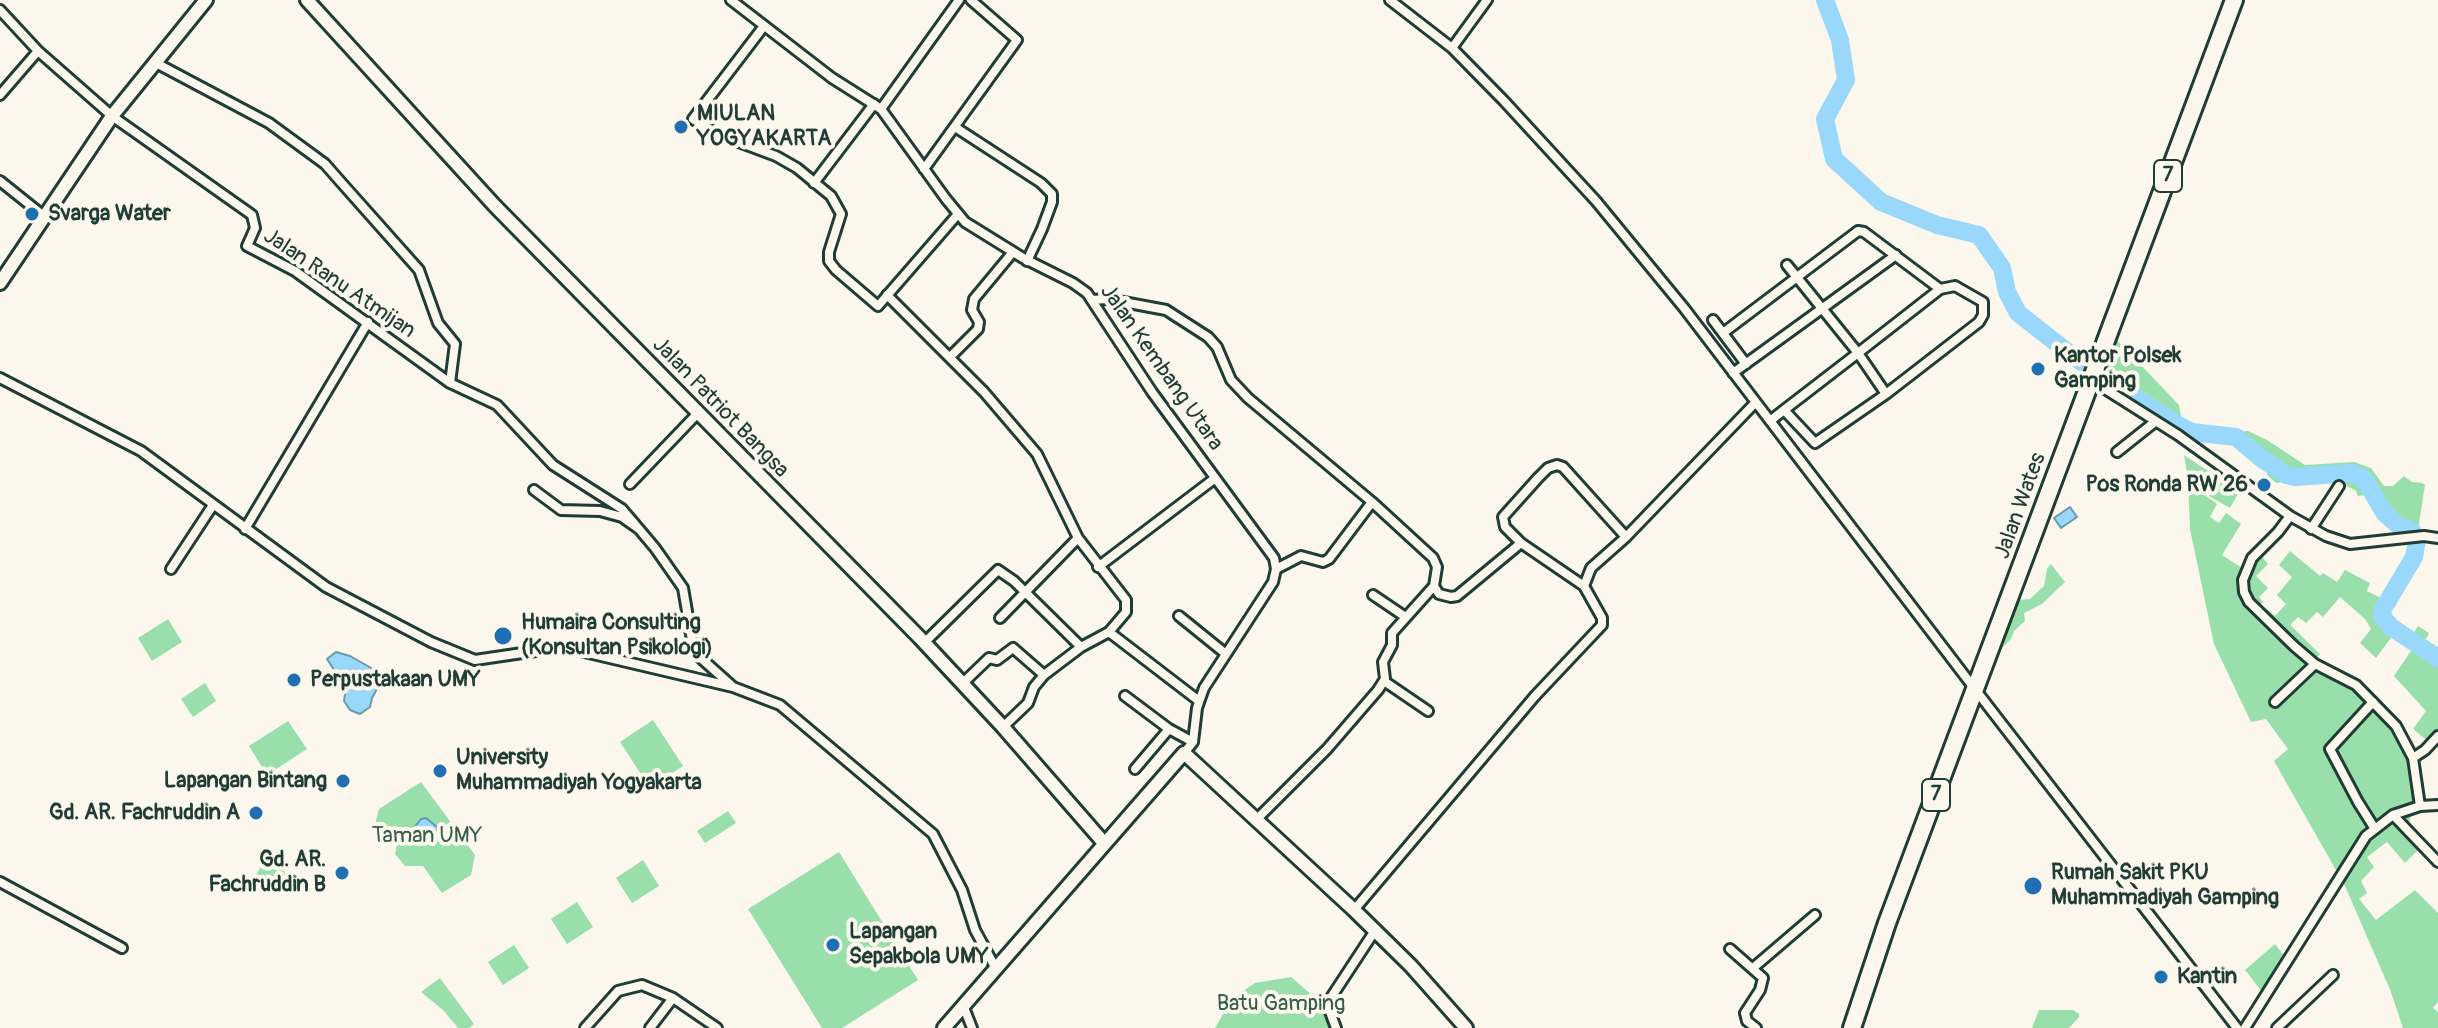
<!DOCTYPE html>
<style>
body{margin:0}
canvas{display:block;background:#fbf7ec}
</style>
<canvas width="2438" height="1028"></canvas>
<script>
const g = document.querySelector('canvas').getContext('2d');
g.lineJoin = 'round';
function fillPath(path, color) { g.fillStyle = color; g.fill(path, 'evenodd'); }
const poly = rows => new Path2D(rows.map(r => 'M' + r).join(''));
function trace(path, color, width, dash) { g.strokeStyle = color; g.lineWidth = width; g.lineCap = dash ? 'butt' : 'round'; g.setLineDash(dash || []); g.stroke(path); }
function label(font, color, halo, rows, align = 'center') {
  g.font = font + ' Pangolin,sans-serif'; g.lineWidth = 8; g.setLineDash([]); g.textBaseline = 'middle'; g.strokeStyle = halo; g.fillStyle = color; for (const [text, x, y, turn = 0] of rows) {
    g.save(); g.translate(x, y); g.rotate((+turn || 0) * Math.PI / 180); g.textAlign = isNaN(turn) ? turn : align; if (halo) g.strokeText(text, 0, 0); g.fillText(text, 0, 0); g.restore();
  }
}
fillPath(poly([
 [2117,340,2179,405,2182,423,2106,373],
 [2248,431,2267,440,2305,465,2354,462,2371,468,2384,486,2393,486,2404,476,2412,482,2422,483,2425,485,2418,530,2398,523,2383,504,2366,495,2358,496,2356,491,2342,483,2347,474,2307,477,2276,483,2267,475,2270,468,2246,452,2239,442,2236,432],
 [2184,455,2217,477,2206,496,2217,504,2210,517,2219,523,2226,513,2241,524,2222,555,2242,568,2264,539,2271,544,2260,554,2268,564,2256,576,2268,588,2259,597,2263,602,2259,606,2264,612,2267,609,2275,616,2286,604,2277,595,2292,577,2279,565,2290,551,2320,576,2323,573,2337,582,2345,570,2370,583,2367,591,2385,600,2378,613,2379,619,2393,635,2376,658,2360,643,2371,629,2365,619,2340,597,2323,617,2317,612,2306,623,2298,617,2290,625,2320,654,2308,668,2349,689,2371,706,2393,727,2409,756,2414,802,2409,824,2424,844,2405,863,2387,842,2367,857,2374,867,2361,881,2367,893,2359,899,2376,920,2415,890,2438,913,2438,1002,2433,1008,2438,1012,2438,1028,2403,1028,2391,992,2345,886,2274,761,2288,749,2266,719,2251,722,2214,644,2190,529,2188,479],
 [2218,480,2239,492,2230,508,2209,496],
 [2051,564,2065,582,2042,604,2024,613,2025,621,2014,631,2011,639,2002,648,2019,600,2030,599,2044,586,2047,569],
 [168,619,182,642,152,661,138,638],
 [2418,626,2429,633,2424,643,2438,651,2438,732,2429,742,2413,729,2426,711,2394,676,2413,648,2408,643],
 [205,683,216,701,193,717,181,699],
 [653,720,683,766,650,788,620,742],
 [288,721,307,749,267,775,249,746],
 [421,782,475,855,471,875,442,893,423,866,405,866,395,854,399,834,374,828,379,809],
 [728,811,736,823,705,843,697,831],
 [839,852,918,980,842,1028,822,1028,748,909],
 [643,860,659,886,632,903,616,878],
 [268,864,276,865,284,870,287,884,282,893,255,877,260,868],
 [577,902,593,927,567,944,551,919],
 [2275,944,2285,957,2263,993,2245,970],
 [514,945,529,968,503,985,488,962],
 [1291,977,1319,1001,1331,1028,1215,1028,1233,998,1255,983],
 [440,978,474,1024,469,1028,458,1028,443,1010,421,992],
 [2039,1010,2073,1010,2079,1014,2079,1017,2069,1028,2032,1028]
]), '#99dfab');
const water = poly([
 [2070,507,2077,517,2061,528,2054,518,2070,507],
 [336,652,350,656,373,669,383,678,372,698,370,707,360,714,350,710,344,701,346,688,327,659,336,652],
 [426,818,437,827,438,837,431,843,425,834,413,829,421,819,426,818]
]);
fillPath(water, '#9ad8fb');
trace(water, '#699aab', 2);
trace(poly([
 [1825,0,1840,40,1846,80,1825,119,1834,159,1881,202,1937,225,1979,235,2002,268,2007,292,2018,313,2074,357,2178,425,2192,432,2236,437,2261,458,2286,475,2295,477,2353,473,2365,480,2385,514,2398,525,2412,531,2417,540,2414,557,2383,609,2382,616,2391,627,2438,658]
]), '#9ad8fb', 18);
const street = poly([
 [731,0,832,78,881,109,946,199,965,222,1023,258,1073,283,1087,293,1152,392,1274,558,1276,569,1273,582,1204,688,1197,708,1193,742,1184,753],
 [1390,0,1452,48,1504,101,1596,201,1684,308,1971,684,2237,1028],
 [0,10,38,51,112,116,252,215,255,228,247,246,295,271,450,383,497,405,553,465,622,509,639,529],
 [764,26,693,119,717,134,776,156,797,168,831,196,841,214,829,252,829,261,836,270,878,306,958,214],
 [1452,48,1487,0],
 [156,63,269,123,325,164,339,180,419,270,438,323,455,344,450,383],
 [0,95,38,51],
 [881,109,959,0],
 [955,127,1041,183,1052,194,1052,202,1042,229,1027,261],
 [924,169,1017,40,971,0],
 [0,181,45,217],
 [814,183,874,104],
 [1787,265,1858,353,1886,394],
 [887,295,984,392,1037,454,1078,538,1126,600,1126,612,1109,632,1199,701],
 [1092,300,1107,299,1166,310,1208,337,1217,347,1231,380,1248,398,1372,502,1433,558,1437,567,1434,586,1439,594,1451,597,1457,596,1521,543,1584,586],
 [1713,320,1746,364],
 [1723,333,1858,231,1864,232,1940,289],
 [950,357,978,329,979,322,972,310,974,299,1013,252],
 [1733,373,1896,255],
 [0,378,141,451,326,587,431,642,475,660,563,647,733,687,780,705,933,834,962,890,975,930,995,967],
 [2091,380,2178,435,2290,516,2326,536,2350,544,2424,536,2438,538],
 [1770,421,1784,410,1858,353,1940,289,1955,286,1983,302,1983,315,1979,322,1886,394,1815,443,1784,410],
 [2117,452,2156,421],
 [630,484,697,414],
 [534,490,561,510,600,511,622,517,639,529,655,548,683,588,694,652,732,686],
 [2290,516,2278,532,2252,558,2243,580,2244,592,2249,602,2294,646,2315,664,2356,685,2396,726,2413,758,2420,806],
 [245,529,368,322],
 [2311,529,2339,486],
 [1521,543,1505,527,1503,517,1538,478,1548,468,1557,465,1563,467,1626,537],
 [1098,567,1214,479],
 [171,569,213,505],
 [1276,569,1301,556,1323,562,1329,559,1372,502],
 [1373,595,1404,616],
 [1179,616,1226,654],
 [1000,618,1078,538],
 [924,643,998,570,1014,581,1081,647],
 [1384,681,1428,711],
 [962,684,989,658,997,660,1013,648,1044,675],
 [1125,696,1169,729,1193,742],
 [2275,702,2315,664],
 [2373,702,2330,749,2358,802,2375,829],
 [1003,727,1028,703,1034,687,1044,675,1081,647,1109,632],
 [2413,758,2425,750,2438,736],
 [1135,769,1169,729],
 [2393,815,2438,862],
 [1257,819,1327,749,1378,690,1385,679,1383,662,1392,645,1392,633,1434,586],
 [0,882,122,948],
 [1354,910,1535,696,1602,625,1602,618,1584,586,1591,568,1626,537,1755,403],
 [1730,949,1763,978,1760,990,1745,1013,1747,1021,1756,1028],
 [1753,968,1815,915],
 [963,1005,972,1028],
 [585,1028,618,991,642,985,673,998,717,1028],
 [650,1028,673,998],
 [1336,1028,1329,1009,1332,996,1374,932],
 [2245,1028,2366,836,2393,815,2420,806,2438,805],
 [2277,1028,2333,975]
]);
const secondary = poly([
 [307,0,495,206,920,638,1003,727,1104,843],
 [0,283,112,116,206,0],
 [944,1028,1184,753,1354,910,1411,966,1466,1028]
]);
const highway = poly([
 [1852,1028,1887,923,2234,0]
]);
trace(street, '#1f3d34', 14);
trace(secondary, '#1f3d34', 18);
trace(highway, '#1f3d34', 22);
trace(street, '#fbf7ec', 8);
trace(secondary, '#fbf7ec', 12);
trace(highway, '#fbf7ec', 16);
for (const [x, y, r, color] of [
 [681,127,8,"#1f6fb2"],
 [32,214,8,"#1f6fb2"],
 [2038,369,8,"#1f6fb2"],
 [2264,485,8,"#1f6fb2"],
 [503,636,10,"#1f6fb2"],
 [294,680,8,"#1f6fb2"],
 [440,771,8,"#1f6fb2"],
 [343,781,8,"#1f6fb2"],
 [256,813,8,"#1f6fb2"],
 [342,873,8,"#1f6fb2"],
 [2033,886,10,"#1f6fb2"],
 [833,945,8,"#1f6fb2"],
 [2161,977,8,"#1f6fb2"]
]) { const dot = new Path2D(); dot.arc(x, y, r, 0, 2 * Math.PI); g.fillStyle = color; g.fill(dot); trace(dot, '#fbf7ec', 3); }
for (const [x, y, w] of [
 [2168,176,28],
 [1936,795,28]
]) { const box = new Path2D(); box.roundRect(x - w / 2, y - 16, w, 32, 6); g.fillStyle = '#fbf7ec'; g.fill(box); trace(box, '#1f3d34', 2); }
label('bold 20px', '#1f3d34', null, [
 ["7",2168,176],
 ["7",1936,795]
]);
label('bold 22px', '#1f3d34', '#fbf7ec', [
 ["MIULAN",697,114],
 ["YOGYAKARTA",697,139],
 ["Svarga Water",48,214],
 ["Kantor Polsek",2054,356],
 ["Gamping",2054,381],
 ["Pos Ronda RW 26",2248,485,"right"],
 ["Humaira Consulting",521,623],
 ["(Konsultan Psikologi)",521,648],
 ["Perpustakaan UMY",310,680],
 ["University",456,758],
 ["Muhammadiyah Yogyakarta",456,783],
 ["Lapangan Bintang",327,781,"right"],
 ["Gd. AR. Fachruddin A",240,813,"right"],
 ["Gd. AR.",326,860,"right"],
 ["Fachruddin B",326,885,"right"],
 ["Rumah Sakit PKU",2051,873],
 ["Muhammadiyah Gamping",2051,898],
 ["Lapangan",849,932],
 ["Sepakbola UMY",849,957],
 ["Kantin",2177,977]
], 'left');
label('22px', '#1f3d34', '#fbf7ec', [
 ["Jalan Ranu Atmijan",339,284,34],
 ["Jalan Kembang Utara",1161,368,55],
 ["Jalan Patriot Bangsa",720,408,46],
 ["Jalan Wates",2021,506,-70]
]);
label('22px', '#375d4c', '#fbf7ec', [
 ["Taman UMY",427,836],
 ["Batu Gamping",1281,1004]
]);
</script>
